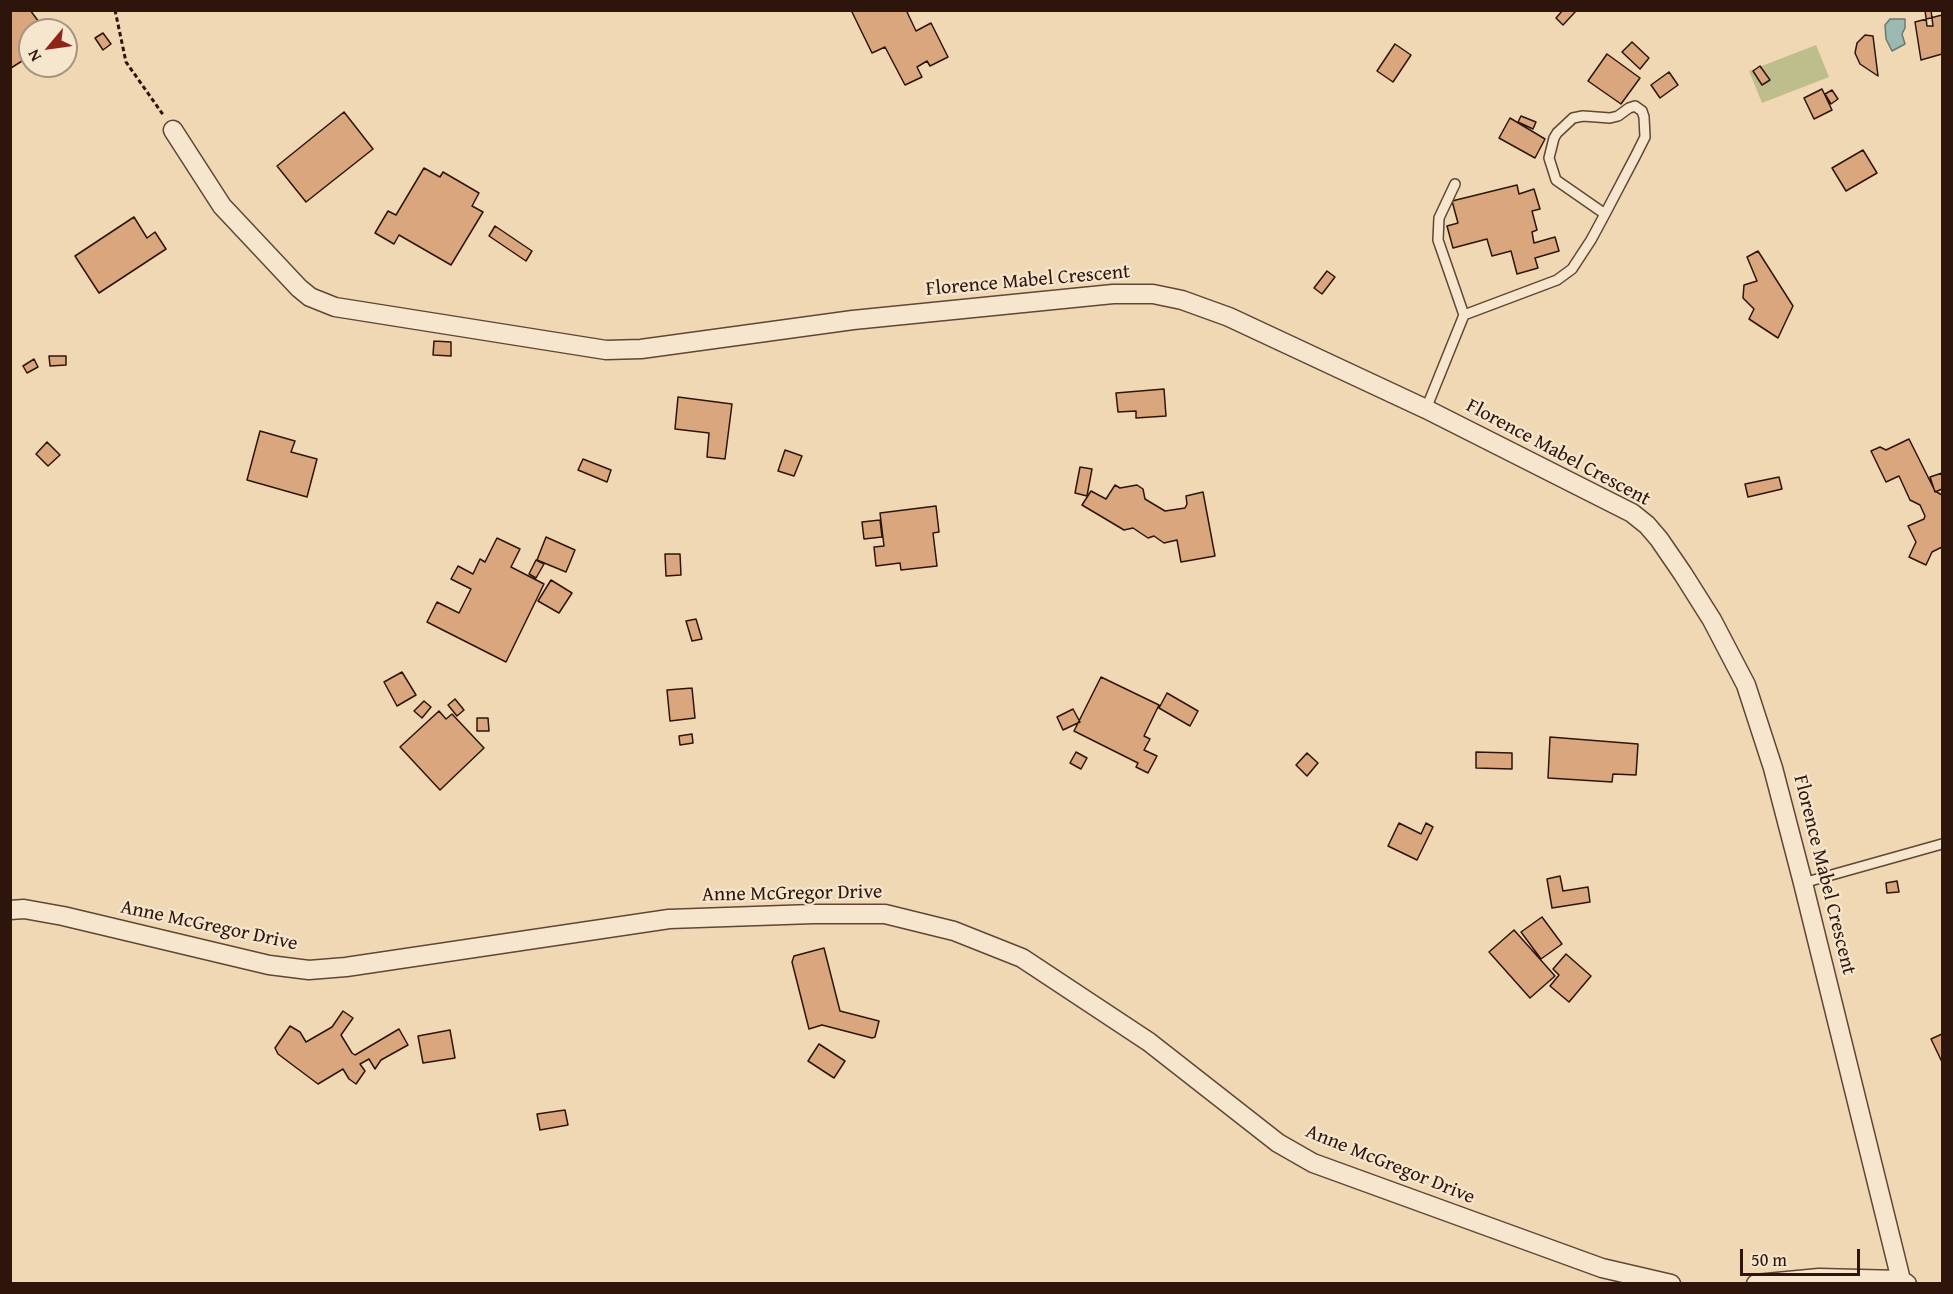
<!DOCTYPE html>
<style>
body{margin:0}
#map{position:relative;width:1953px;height:1294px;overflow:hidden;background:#f1d8b4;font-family:"Gentium Book Plus",serif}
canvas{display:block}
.frame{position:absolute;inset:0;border:12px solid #2e150b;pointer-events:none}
.north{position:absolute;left:18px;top:18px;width:60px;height:60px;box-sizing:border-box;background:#f6e6ce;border:2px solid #a69280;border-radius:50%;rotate:241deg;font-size:16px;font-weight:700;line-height:24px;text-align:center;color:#2e150b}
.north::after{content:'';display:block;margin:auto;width:21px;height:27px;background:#8f2418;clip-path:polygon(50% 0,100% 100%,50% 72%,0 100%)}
.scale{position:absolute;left:1740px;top:1249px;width:120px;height:27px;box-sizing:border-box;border:3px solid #2e150b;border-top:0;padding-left:8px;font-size:18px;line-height:21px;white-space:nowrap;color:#2e150b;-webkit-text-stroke:4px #f6e6ce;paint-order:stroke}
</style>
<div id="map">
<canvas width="1953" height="1294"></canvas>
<div class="frame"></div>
<div class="north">N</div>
<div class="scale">50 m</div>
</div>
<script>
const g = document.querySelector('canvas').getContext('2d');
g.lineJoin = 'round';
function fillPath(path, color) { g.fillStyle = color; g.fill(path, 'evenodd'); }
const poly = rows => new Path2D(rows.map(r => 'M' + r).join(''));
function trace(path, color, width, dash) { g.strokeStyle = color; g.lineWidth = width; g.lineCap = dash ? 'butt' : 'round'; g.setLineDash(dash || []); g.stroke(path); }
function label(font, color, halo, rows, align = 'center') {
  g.font = font + ' "Gentium Book Plus",serif'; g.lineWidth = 4.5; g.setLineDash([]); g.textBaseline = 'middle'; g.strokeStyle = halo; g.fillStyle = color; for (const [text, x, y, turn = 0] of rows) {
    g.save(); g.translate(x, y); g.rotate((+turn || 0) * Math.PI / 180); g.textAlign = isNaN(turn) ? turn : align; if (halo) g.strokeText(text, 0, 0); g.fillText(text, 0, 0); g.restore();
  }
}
fillPath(poly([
 [1816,45,1829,77,1762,103,1749,71]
]), '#bdbe8b');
const water = poly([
 [1890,19,1905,19,1905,28,1902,34,1905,44,1892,51,1886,39,1885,25,1890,19]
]);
fillPath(water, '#9bb9b0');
trace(water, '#6f776e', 1.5);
const building = poly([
 [10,10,30,10,45,30,30,30,30,56,11,68,10,10],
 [851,10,911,10,907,12,916,31,931,23,948,57,930,66,927,61,917,67,922,77,905,85,885,47,872,53,851,10],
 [1563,10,1576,11,1563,25,1556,18,1563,10],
 [1925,10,1931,10,1933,26,1927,26,1925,10],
 [1942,15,1942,54,1921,60,1915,22,1942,15],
 [103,33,111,44,103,50,95,38,103,33],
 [1865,35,1873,36,1878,76,1860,64,1855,53,1857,43,1865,35],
 [1632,42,1649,58,1640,69,1622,52,1632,42],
 [1395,44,1411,55,1393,82,1377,71,1395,44],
 [1607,54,1640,78,1621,104,1588,81,1607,54],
 [1760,66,1770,80,1762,85,1753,71,1760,66],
 [1669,72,1678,85,1660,98,1651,85,1669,72],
 [1822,89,1832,110,1814,119,1804,98,1822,89],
 [1832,90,1838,99,1831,104,1825,94,1832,90],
 [344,112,373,149,306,202,277,166,344,112],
 [1521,116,1536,122,1533,129,1518,122,1521,116],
 [1510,118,1545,139,1535,158,1499,138,1510,118],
 [1863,150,1877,173,1846,191,1832,168,1863,150],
 [424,168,440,177,443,172,479,193,472,206,483,212,451,265,399,235,394,244,375,233,388,211,396,215,424,168],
 [1517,185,1519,194,1534,189,1540,209,1532,211,1537,230,1532,232,1534,243,1555,237,1559,251,1535,258,1538,268,1517,274,1511,251,1492,256,1487,239,1453,248,1447,226,1458,223,1452,201,1517,185],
 [134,217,147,238,155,232,166,249,99,293,75,256,134,217],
 [495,226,532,251,526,261,489,236,495,226],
 [1758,251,1793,306,1778,338,1749,319,1754,309,1743,298,1744,285,1757,281,1747,257,1758,251],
 [1327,271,1335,277,1322,294,1314,288,1327,271],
 [434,341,451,342,451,356,433,355,434,341],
 [49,356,66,356,66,365,50,366,49,356],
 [34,359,38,367,27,373,23,366,34,359],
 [1164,389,1166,416,1136,418,1136,411,1118,412,1116,393,1164,389],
 [678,397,732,404,725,459,707,457,709,433,675,429,678,397],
 [260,431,295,441,291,452,317,459,307,497,247,480,260,431],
 [1909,439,1935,491,1942,495,1942,547,1932,552,1926,565,1909,557,1916,542,1908,526,1924,519,1925,516,1920,505,1910,500,1899,476,1886,482,1871,451,1880,447,1886,450,1909,439],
 [47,442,60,455,48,466,36,454,47,442],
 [785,450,802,456,794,476,778,471,785,450],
 [583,459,611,470,607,482,578,470,583,459],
 [1080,467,1092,469,1087,496,1075,493,1080,467],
 [1942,473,1942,489,1935,492,1930,477,1942,473],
 [1779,477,1782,489,1748,497,1745,484,1779,477],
 [1115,485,1120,488,1137,485,1143,489,1145,499,1165,511,1185,508,1187,504,1186,496,1203,492,1215,556,1181,562,1177,540,1164,543,1154,536,1148,538,1133,528,1124,530,1082,505,1091,491,1106,499,1115,485],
 [936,506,939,532,933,533,937,566,901,570,900,563,876,566,874,547,884,546,880,513,936,506],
 [880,520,882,537,864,539,862,522,880,520],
 [546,537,575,550,566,572,537,560,546,537],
 [497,538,520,549,511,567,544,584,506,662,427,622,437,602,459,613,471,589,451,579,458,566,473,574,480,559,485,562,497,538],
 [665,554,680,554,681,575,666,576,665,554],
 [536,560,544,564,536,578,529,574,536,560],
 [551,580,572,593,559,613,538,601,551,580],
 [696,619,702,639,692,641,686,621,696,619],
 [402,672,416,695,397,706,384,682,402,672],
 [1101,677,1159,705,1144,736,1150,739,1144,750,1157,756,1148,773,1136,767,1138,763,1074,731,1101,677],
 [692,688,695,718,670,721,667,690,692,688],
 [1167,693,1198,711,1190,726,1159,708,1167,693],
 [455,699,464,710,457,716,448,705,455,699],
 [424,701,431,707,422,718,414,711,424,701],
 [1073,709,1080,722,1063,730,1057,717,1073,709],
 [439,711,446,719,452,714,484,748,440,790,400,747,439,711],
 [477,718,488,718,489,731,477,731,477,718],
 [692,734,693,743,680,745,679,736,692,734],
 [1550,737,1638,744,1636,775,1613,774,1612,782,1548,778,1550,737],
 [1076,752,1087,758,1081,769,1070,763,1076,752],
 [1476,752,1512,753,1512,769,1476,768,1476,752],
 [1307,753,1318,763,1307,776,1296,765,1307,753],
 [1399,823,1421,834,1426,823,1433,827,1417,860,1388,846,1399,823],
 [1560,876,1563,891,1588,887,1590,902,1552,908,1547,879,1560,876],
 [1897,881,1899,892,1887,893,1886,883,1897,881],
 [1542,917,1562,944,1541,959,1521,932,1542,917],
 [1514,930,1555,976,1530,998,1489,952,1514,930],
 [824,948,840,1011,879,1021,875,1037,872,1038,822,1025,809,1029,792,962,794,956,824,948],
 [1566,954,1591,976,1569,1002,1550,986,1559,975,1553,969,1566,954],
 [343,1011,353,1018,341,1035,352,1053,355,1055,399,1029,408,1045,381,1060,375,1069,369,1059,360,1064,365,1071,356,1084,349,1079,343,1069,318,1084,278,1054,275,1048,290,1026,300,1032,306,1042,332,1027,343,1011],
 [450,1030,455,1058,423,1063,418,1036,450,1030],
 [1942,1034,1942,1062,1931,1039,1942,1034],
 [819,1044,845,1061,834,1078,808,1061,819,1044],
 [565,1110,568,1125,540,1130,537,1114,565,1110]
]);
fillPath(building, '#d9a67e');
trace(building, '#2e150b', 1.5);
const service = poly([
 [1455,184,1439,218,1438,240,1464,315],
 [1426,409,1464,315,1557,280,1572,269,1591,240,1605,214,1636,155,1645,137,1644,117,1642,111,1635,106,1629,108,1618,116,1610,118,1583,116,1573,118,1557,133,1554,138,1549,158,1556,180,1605,214],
 [1803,883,1942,844]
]);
const minor = poly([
 [173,130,222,206,299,288,310,297,335,307,606,350,641,349,853,320,1113,294,1153,294,1182,300,1229,317,1426,409,1632,513,1647,525,1659,539,1683,574,1712,620,1746,685,1773,768,1803,883,1901,1280],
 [10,910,24,909,63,916,269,965,309,970,346,967,669,919,813,914,885,914,954,931,1022,958,1149,1042,1278,1143,1313,1163,1602,1268,1671,1284],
 [1756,1284,1819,1278,1901,1280,1907,1284]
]);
trace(service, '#5f4635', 12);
trace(minor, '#5f4635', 21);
trace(poly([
 [115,10,126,62,164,116]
]), '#2e150b', 3, [4.5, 3]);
trace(service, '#f6e6ce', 9);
trace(minor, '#f6e6ce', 18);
label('20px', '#2e150b', '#f6e6ce', [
 ["Florence Mabel Crescent",1028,281,-5],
 ["Florence Mabel Crescent",1558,453,28],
 ["Florence Mabel Crescent",1824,875,76],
 ["Anne McGregor Drive",792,894,-1],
 ["Anne McGregor Drive",209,926,12],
 ["Anne McGregor Drive",1390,1165,22]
]);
</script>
